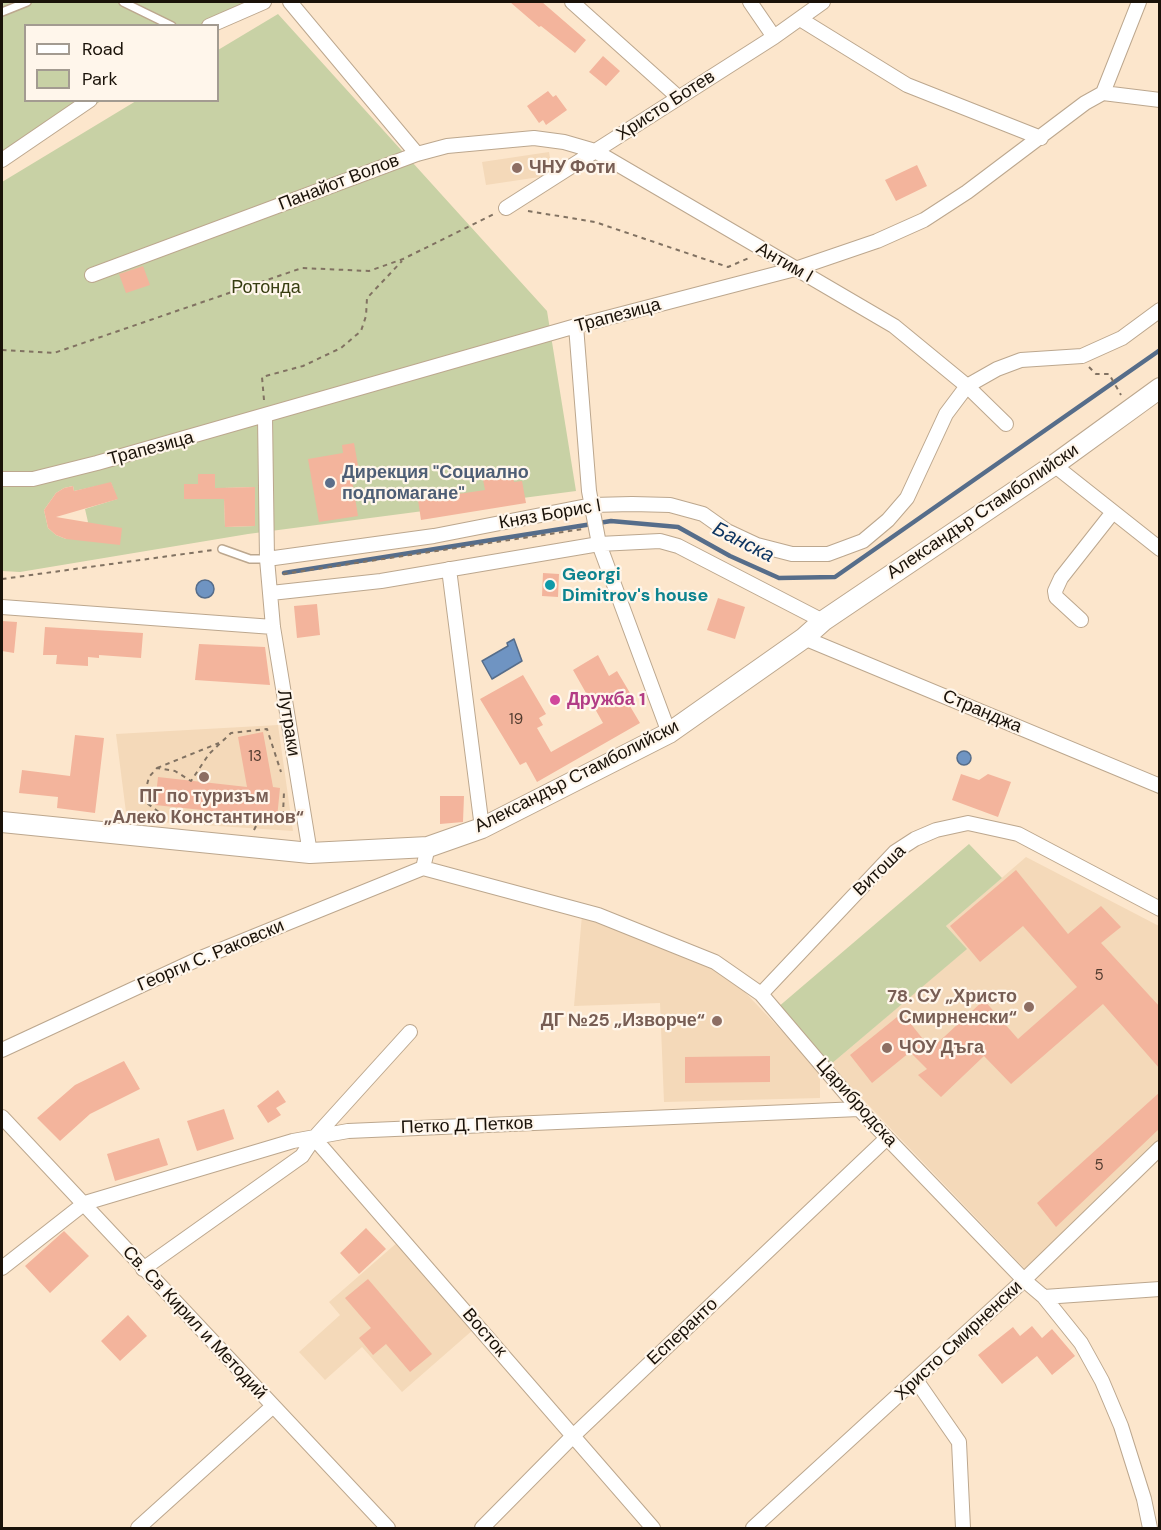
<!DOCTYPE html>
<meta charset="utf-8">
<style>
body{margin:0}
#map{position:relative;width:1161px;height:1530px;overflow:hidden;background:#fce6cc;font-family:"DM Sans",sans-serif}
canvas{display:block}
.frame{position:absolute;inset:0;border:3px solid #1a1209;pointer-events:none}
.legend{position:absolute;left:24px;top:24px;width:195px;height:78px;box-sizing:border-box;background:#fff6eb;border:2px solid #a39b91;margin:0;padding:8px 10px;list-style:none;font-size:18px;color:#1a1209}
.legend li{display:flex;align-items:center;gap:12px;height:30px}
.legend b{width:30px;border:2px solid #a39b91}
</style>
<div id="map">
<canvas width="1161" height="1530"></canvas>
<div class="frame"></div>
<ul class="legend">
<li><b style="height:8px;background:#fff"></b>Road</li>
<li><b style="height:16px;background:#c8d1a5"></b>Park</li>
</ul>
</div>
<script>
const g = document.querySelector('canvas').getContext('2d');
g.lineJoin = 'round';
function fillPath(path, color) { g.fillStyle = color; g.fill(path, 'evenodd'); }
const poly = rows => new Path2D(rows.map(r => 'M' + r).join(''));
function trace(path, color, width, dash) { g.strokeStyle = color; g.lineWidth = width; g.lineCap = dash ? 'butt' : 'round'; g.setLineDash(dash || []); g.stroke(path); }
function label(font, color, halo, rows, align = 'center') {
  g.font = font + ' "DM Sans",sans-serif'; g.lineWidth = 4.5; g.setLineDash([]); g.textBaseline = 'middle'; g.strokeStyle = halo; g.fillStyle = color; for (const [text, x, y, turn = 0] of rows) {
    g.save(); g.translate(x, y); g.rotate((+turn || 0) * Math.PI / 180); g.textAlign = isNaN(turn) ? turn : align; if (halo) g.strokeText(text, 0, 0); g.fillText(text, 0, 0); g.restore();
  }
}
fillPath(poly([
 [549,152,553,175,486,185,482,162],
 [278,725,293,831,127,820,116,734],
 [1026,857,1159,926,1159,1140,1025,1269,830,1065,966,949,946,926],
 [582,915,704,959,740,987,820,1071,820,1098,664,1102,660,1003,574,1006],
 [399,1241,474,1329,402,1392,362,1347,325,1380,299,1352,340,1315,329,1302]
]), '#f4d9b9');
fillPath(poly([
 [2,2,257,2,218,26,26,26,26,100,101,101,2,164],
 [278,14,547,311,576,491,248,534,20,572,2,571,2,182,136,101,218,100,218,50],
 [215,474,215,499,184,499,184,484,198,484],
 [111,483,117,499,85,509,88,522,66,539,56,535,48,528,44,510,56,493,64,488,73,486,74,491],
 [255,487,255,526,225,527,224,488],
 [969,844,1002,878,946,926,967,949,830,1065,777,1008]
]), '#c8d1a5');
const water = poly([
 '196 589a9 9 0 1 1 18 0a9 9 0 1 1-18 0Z',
 [514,639,522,661,492,679,482,661,508,646,507,643,514,639],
 '957 758a7 7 0 1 1 14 0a7 7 0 1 1-14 0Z'
]);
fillPath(water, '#6f94c2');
trace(water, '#566d8a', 1.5);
trace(poly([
 [284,573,611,521,678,527,730,556,779,578,835,577,1160,350]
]), '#566d8a', 4.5);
fillPath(poly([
 [510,2,542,2,586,40,575,53,541,26,539,27],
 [603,56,620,71,606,86,589,72],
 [548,91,553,97,556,95,567,110,546,125,543,120,539,123,527,106],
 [917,165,927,186,896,201,885,180],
 [143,266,150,285,126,293,119,274],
 [354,443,359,471,351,473,358,516,319,522,308,459,343,453,342,445],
 [512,470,514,482,522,481,526,503,421,520,418,500,485,490,482,474],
 [198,474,215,474,215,488,255,487,255,526,225,527,224,499,184,499,184,484,198,484],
 [111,482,118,499,56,517,122,528,120,545,66,539,56,535,48,528,44,510,56,493,64,488,73,486,74,491],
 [543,573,559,574,558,597,542,596],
 [718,598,745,607,735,639,707,630],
 [317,604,320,635,297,638,294,606],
 [2,621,17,622,14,653,2,651],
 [45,627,143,633,141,658,99,655,99,658,88,657,88,666,56,664,57,655,43,655],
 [199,644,265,647,270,685,195,680],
 [598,655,609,676,617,671,630,693,624,696,640,723,537,782,526,762,520,765,480,699,523,675,546,714,539,718,543,725,537,728,551,752,603,723,573,670],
 [263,732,273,787,280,788,277,818,155,805,158,777,247,787,238,737],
 [75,735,104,738,95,813,57,808,58,797,19,793,22,770,70,776],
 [961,774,979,780,988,774,1011,782,998,817,952,800],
 [440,796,464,796,463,822,440,824],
 [1016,870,1068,934,1101,906,1121,927,1101,943,1160,1007,1160,1069,1103,1004,1011,1084,984,1056,941,1097,918,1075,927,1069,910,1052,872,1083,850,1055,902,1013,931,1049,984,1000,1018,1039,1077,987,1023,926,980,962,950,926],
 [770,1056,770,1082,685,1083,685,1057],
 [124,1061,140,1089,90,1114,60,1141,37,1118,75,1085],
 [278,1090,286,1102,276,1108,281,1115,268,1123,257,1106],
 [1160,1092,1160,1128,1056,1227,1037,1203],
 [224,1109,234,1139,197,1151,187,1121],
 [159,1138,168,1165,115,1181,107,1154],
 [366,1228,386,1249,359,1274,340,1253],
 [64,1231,89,1256,50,1293,25,1266],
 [368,1279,432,1354,410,1372,386,1344,373,1355,359,1338,371,1328,345,1298],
 [128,1315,147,1336,120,1361,101,1341],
 [1032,1326,1042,1338,1052,1329,1075,1356,1052,1375,1037,1356,1002,1384,978,1355,1013,1327,1020,1336]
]), '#f3b49c');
const lane = poly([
 [123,2,172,26],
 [2,12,27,2],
 [222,549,250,559,267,559]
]);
const street = poly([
 [290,2,417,154],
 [572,2,678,97],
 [750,2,774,37],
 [800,19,907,85,1041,138],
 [209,26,264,2],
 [1103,93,1160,100],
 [2,160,90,100],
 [506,208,774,37,823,2],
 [92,275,417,154,447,146,534,138,564,142,595,151,894,326,967,386,1006,424],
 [576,326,589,491,599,544,669,733],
 [265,417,267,559,273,627,310,853],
 [1054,465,1160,549],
 [2,479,33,479,97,463,576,326,795,269,877,241,924,220,967,192,1085,103,1103,93,1139,2],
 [267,559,434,536,592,505,632,504,670,505,703,514,727,531,757,545,792,554,828,554,863,541,888,520,907,498,946,414,967,386,997,369,1021,360,1082,356,1122,338,1160,310],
 [449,569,482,828],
 [271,593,381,581,599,544,660,541,678,546,823,621],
 [2,607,273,627],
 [1081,620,1056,597,1055,591,1061,578,1113,512],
 [804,638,1160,786],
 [428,847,423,868,598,915,715,962,761,994,859,1109,1024,1280,1044,1297,1081,1343,1102,1381,1121,1426,1144,1499,1150,1528],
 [761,994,895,852,915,839,936,830,968,823,1018,834,1160,909],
 [2,1050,196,960,423,868],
 [2,1117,388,1528],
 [314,1138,653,1528],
 [2,1268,85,1203,293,1141,348,1131,859,1109],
 [143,1269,302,1156,314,1138,410,1032],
 [1044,1297,1160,1289],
 [916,1380,959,1442,963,1528],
 [138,1528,272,1407],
 [482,1528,573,1436,887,1138],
 [753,1528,1024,1280,1160,1148]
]);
const secondary = poly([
 [2,822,310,853,428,847,482,828,669,733,804,638,823,621,1054,465,1160,388]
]);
trace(lane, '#bca78e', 10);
trace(street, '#bca78e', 16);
trace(secondary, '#bca78e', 22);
trace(poly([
 [528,211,595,222,728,267,749,258],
 [2,350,54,353,302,268,369,271,403,259,494,214],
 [1089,367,1096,374,1109,374,1121,395],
 [264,400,262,377,303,366,341,348,361,331,366,316,367,298,402,261],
 [283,574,583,529],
 [2,579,213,550],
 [157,768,219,743],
 [159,820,160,813,143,800,149,777,157,768,175,771,191,781,209,754,231,733,267,729,281,772],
 [254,830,258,822,279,821,283,814,284,792]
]), '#817262', 2, [4.5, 4.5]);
trace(lane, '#fff', 7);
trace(street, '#fff', 14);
trace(secondary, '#fff', 20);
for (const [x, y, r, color] of [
 [517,168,6,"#8d6e63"],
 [330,483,6,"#5c6f8a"],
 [550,585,6,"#0f9aa8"],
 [555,700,6,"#d1479c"],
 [204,777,6,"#8d6e63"],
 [1029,1007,6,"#8d6e63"],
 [717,1021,6,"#8d6e63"],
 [887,1048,6,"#8d6e63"]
]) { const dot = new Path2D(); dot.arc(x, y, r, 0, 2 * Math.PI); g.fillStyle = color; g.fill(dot); trace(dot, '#fff6eb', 2); }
label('15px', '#503a2e', null, [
 ["19",516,720],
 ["13",255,757],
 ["5",1099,976],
 ["5",1099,1166]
]);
label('18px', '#1a1209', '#fff6eb', [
 ["Христо Ботев",666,106,-33],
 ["Панайот Волов",339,183,-21],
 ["Антим I",784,263,30],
 ["Трапезица",618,316,-15],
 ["Трапезица",151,449,-15],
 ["Александър Стамболийски",983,512,-34],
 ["Княз Борис I",550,515,-10],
 ["Странджа",982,712,23],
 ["Лутраки",288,723,81],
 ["Александър Стамболийски",577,777,-27],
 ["Витоша",880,871,-44],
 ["Георги С. Раковски",211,956,-23],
 ["Царибродска",856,1103,48],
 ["Петко Д. Петков",467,1126,-2],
 ["Св. Св Кирил и Методий",194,1323,47],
 ["Есперанто",683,1332,-43],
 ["Восток",484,1333,49],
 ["Христо Смирненски",959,1341,-43]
]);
label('bold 18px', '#785e54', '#fff6eb', [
 ["ЧНУ Фоти",529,168],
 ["ПГ по туризъм",204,797,"center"],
 ["„Алеко Константинов“",204,818,"center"],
 ["78. СУ „Христо",1017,997,"right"],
 ["Смирненски“",1017,1018,"right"],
 ["ДГ №25 „Изворче“",705,1021,"right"],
 ["ЧОУ Дъга",899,1048]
], 'left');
label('18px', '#373d10', '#fff6eb', [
 ["Ротонда",266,288]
]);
label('bold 18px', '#4e5e75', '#fff6eb', [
 ["Дирекция \"Социално",342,473],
 ["подпомагане\"",342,494]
], 'left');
label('bold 18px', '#0d838f', '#fff6eb', [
 ["Georgi",562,575],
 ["Dimitrov's house",562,596]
], 'left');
label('bold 18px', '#b23c85', '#fff6eb', [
 ["Дружба 1",567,700]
], 'left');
label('italic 20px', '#0e3561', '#fff6eb', [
 ["Банска",743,543,27]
]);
</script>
